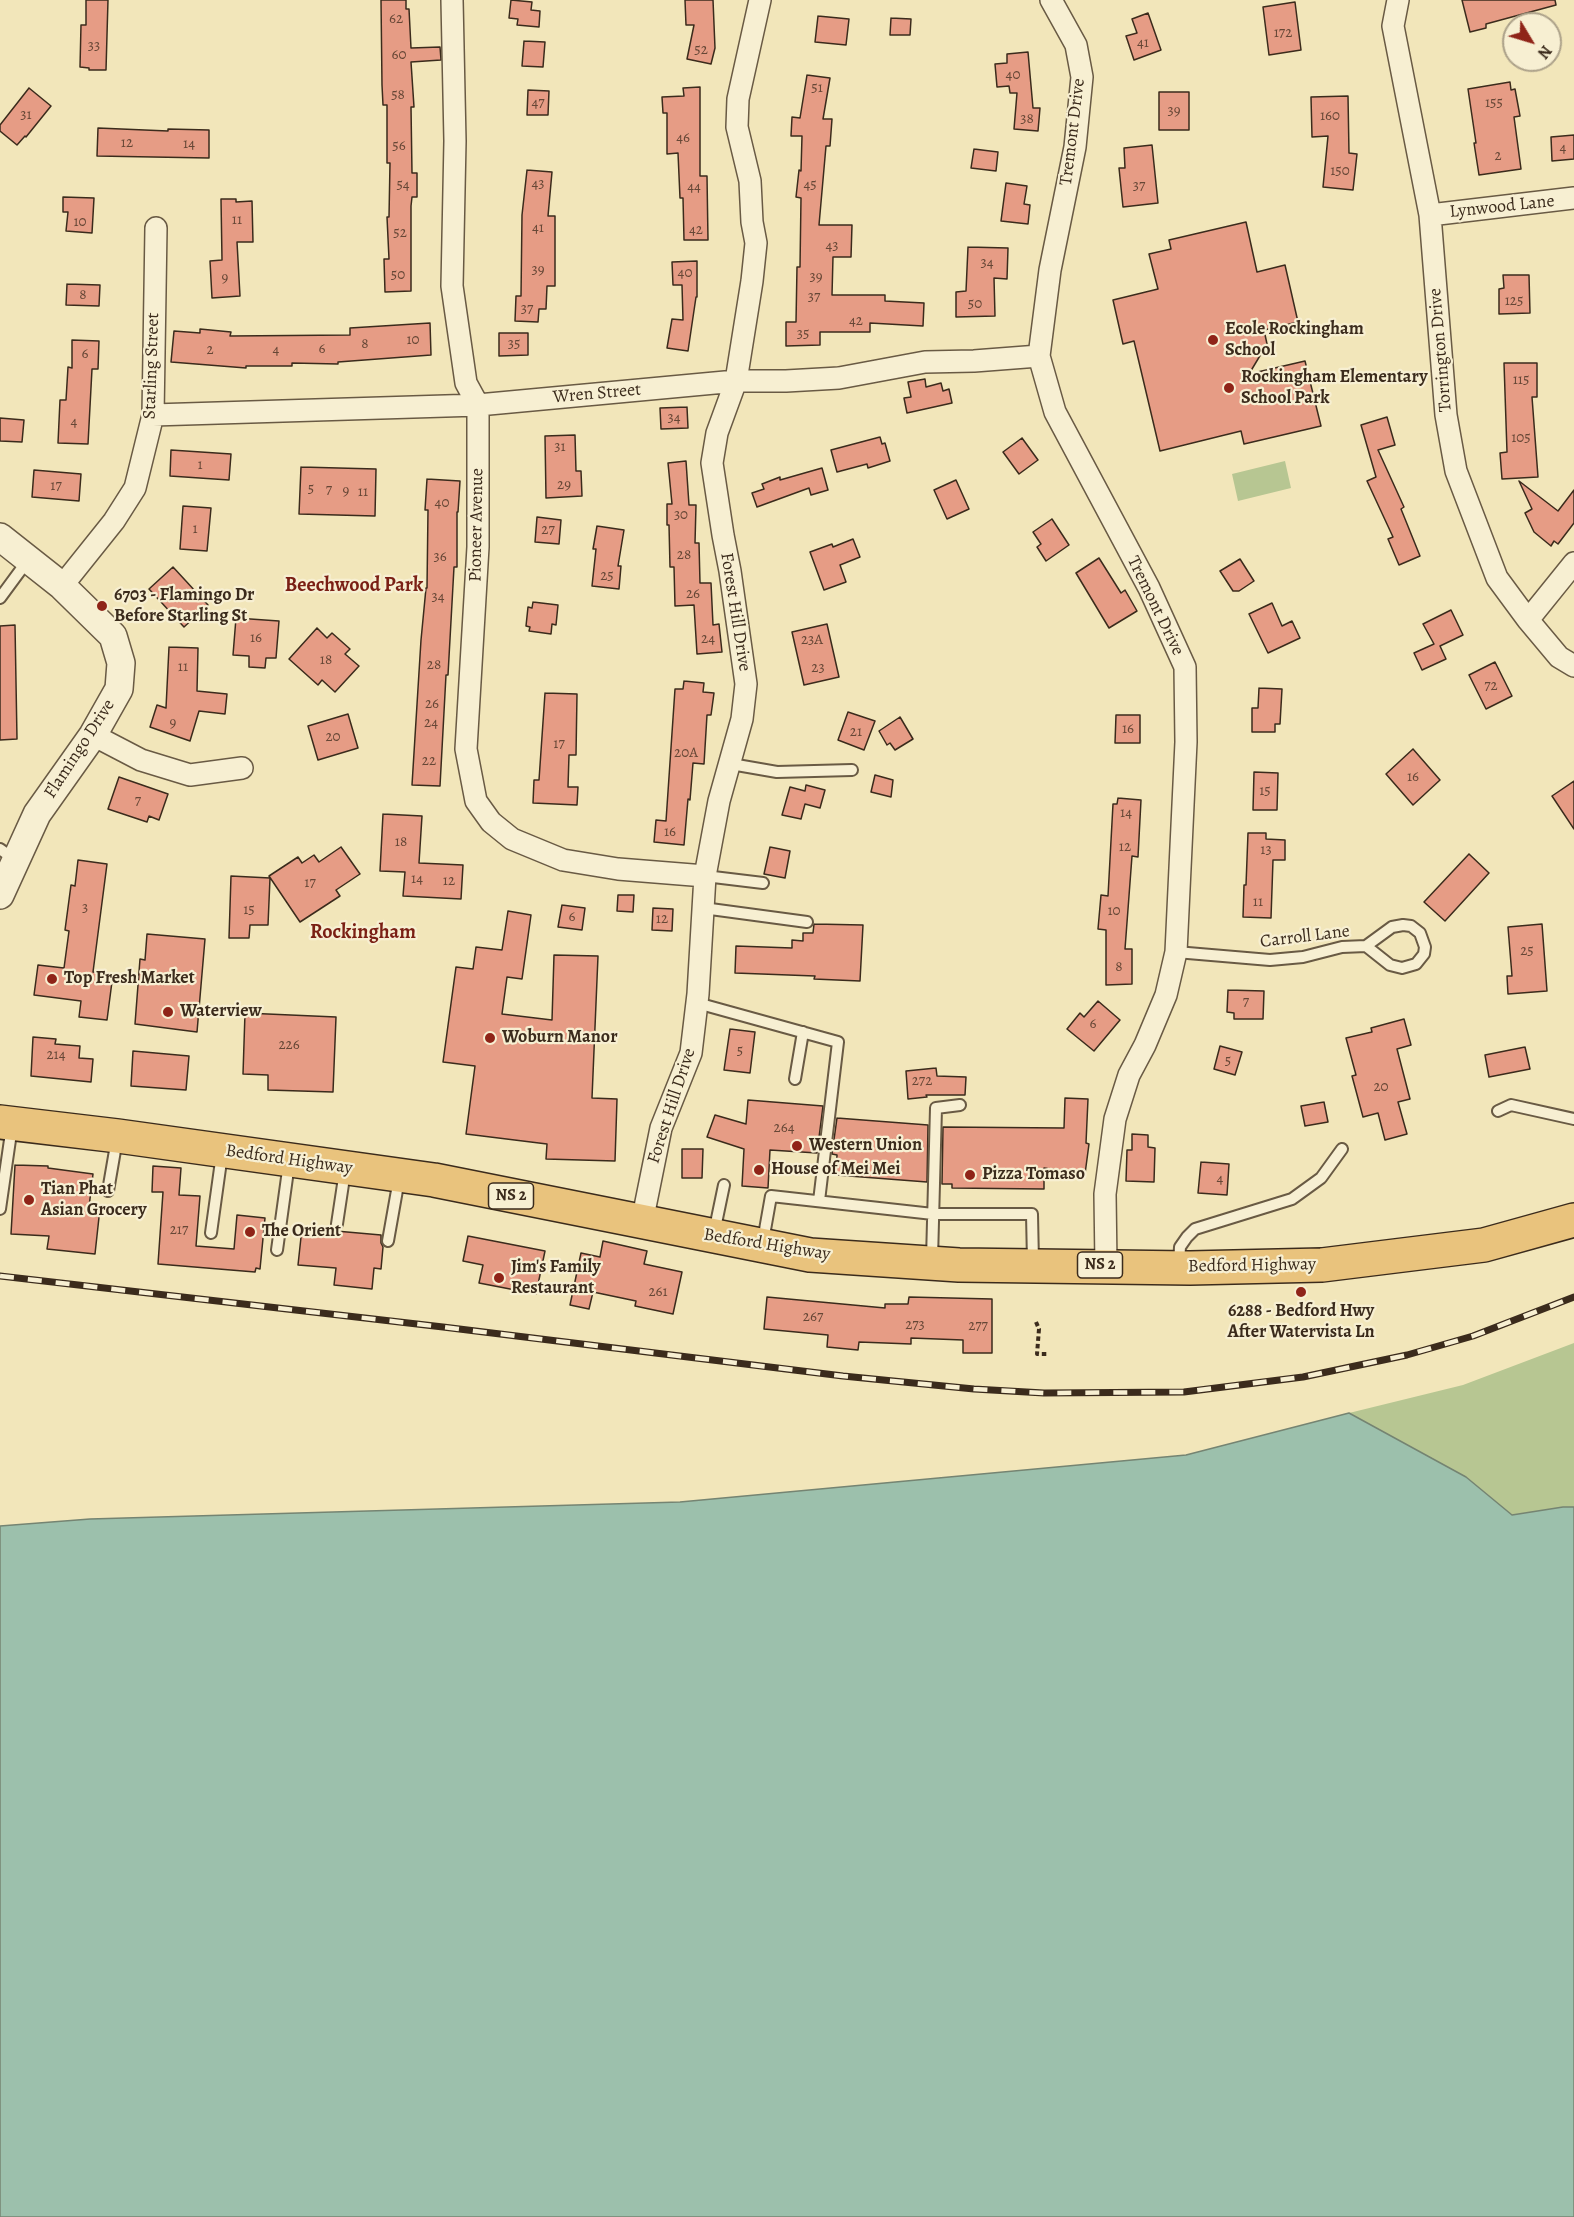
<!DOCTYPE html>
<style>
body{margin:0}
#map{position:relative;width:1574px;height:2217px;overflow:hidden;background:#f2e6ba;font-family:Alegreya,serif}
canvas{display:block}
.north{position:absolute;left:1502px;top:12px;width:60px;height:60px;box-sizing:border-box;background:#f7efd2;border:2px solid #aca189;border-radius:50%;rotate:128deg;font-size:16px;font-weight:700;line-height:24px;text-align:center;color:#3b2b1c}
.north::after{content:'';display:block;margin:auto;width:21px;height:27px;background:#8f2418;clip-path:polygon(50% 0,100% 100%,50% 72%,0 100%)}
</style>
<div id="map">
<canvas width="1574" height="2217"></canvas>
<div class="north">N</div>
</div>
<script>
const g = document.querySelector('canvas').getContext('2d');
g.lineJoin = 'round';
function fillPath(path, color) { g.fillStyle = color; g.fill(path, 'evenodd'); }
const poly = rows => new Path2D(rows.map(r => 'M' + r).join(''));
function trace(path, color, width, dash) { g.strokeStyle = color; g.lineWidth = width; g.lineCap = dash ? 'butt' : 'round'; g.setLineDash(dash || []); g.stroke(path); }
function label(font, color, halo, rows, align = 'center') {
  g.font = font + ' Alegreya,serif'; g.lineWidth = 4.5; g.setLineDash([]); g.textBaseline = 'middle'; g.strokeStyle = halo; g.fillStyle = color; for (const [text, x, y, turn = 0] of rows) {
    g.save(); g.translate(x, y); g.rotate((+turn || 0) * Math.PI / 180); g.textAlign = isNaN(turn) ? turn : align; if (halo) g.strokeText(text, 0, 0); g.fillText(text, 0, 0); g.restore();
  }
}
fillPath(poly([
 [1285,461,1291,488,1238,501,1232,474],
 [1574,1343,1574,1507,1563,1507,1512,1515,1466,1477,1349,1413,1463,1385]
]), '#b7c692');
const water = poly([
 [1349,1413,1466,1477,1512,1515,1563,1507,1574,1507,1574,2217,0,2217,0,1526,90,1519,680,1502,1186,1455,1349,1413]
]);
fillPath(water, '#9cc0ac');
trace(water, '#758472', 1.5);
const building = poly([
 [86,0,108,0,106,70,89,70,89,68,80,67,81,25,86,25,86,0],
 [381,0,406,0,406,9,409,9,411,48,440,47,441,60,411,62,414,107,411,107,412,173,417,173,417,197,412,197,411,206,411,291,385,292,384,259,389,259,387,217,389,217,390,163,387,163,387,105,383,105,382,85,381,0],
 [511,0,532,2,531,10,540,11,539,27,517,25,518,19,509,18,511,0],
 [685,0,713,0,715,48,711,64,687,59,694,25,686,25,685,0],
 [1462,0,1555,0,1556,5,1486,24,1486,28,1470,32,1462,0],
 [1295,2,1301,50,1269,55,1263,7,1295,2],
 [1148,13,1161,50,1134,60,1126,36,1137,33,1132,19,1148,13],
 [818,16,849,19,846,45,815,42,818,16],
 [891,18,911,19,910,35,890,35,891,18],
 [524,41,545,42,543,67,522,66,524,41],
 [1028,52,1033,108,1040,108,1038,131,1014,129,1017,93,1010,93,1009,86,997,87,995,64,1007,63,1007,54,1028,52],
 [807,75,830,78,823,119,832,119,830,146,826,146,819,225,852,225,851,257,833,257,832,295,885,295,885,301,924,303,923,326,870,323,870,332,820,332,820,345,786,346,786,322,796,322,797,267,800,267,801,198,796,197,799,170,801,171,802,136,791,136,792,117,800,118,807,75],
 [1510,82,1511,90,1515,89,1520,116,1514,117,1521,169,1479,175,1474,143,1476,143,1468,89,1510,82],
 [700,87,700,176,707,176,708,240,684,240,683,198,680,198,678,153,667,154,667,113,663,113,662,97,684,96,683,88,700,87],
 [29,88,51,106,26,137,25,136,17,145,0,131,0,125,29,88],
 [528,90,549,91,548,115,527,115,528,90],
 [1159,92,1189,92,1189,130,1159,130,1159,92],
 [1348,96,1349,153,1357,154,1353,190,1323,187,1328,136,1312,137,1311,97,1348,96],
 [98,128,168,131,168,129,209,130,209,158,97,156,98,128],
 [1574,135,1574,159,1552,161,1551,137,1574,135],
 [1152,145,1158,203,1123,207,1119,168,1125,168,1124,148,1152,145],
 [974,149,998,152,996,171,971,168,974,149],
 [527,170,552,172,548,216,555,216,555,286,547,286,546,309,539,309,538,322,515,321,516,296,521,296,522,215,527,170],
 [1006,183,1027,186,1024,204,1030,205,1028,224,1001,221,1006,183],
 [63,197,94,198,92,233,66,231,68,212,63,212,63,197],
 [221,199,236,199,236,202,252,201,253,242,237,242,240,296,212,298,210,261,222,260,221,199],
 [1246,222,1257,272,1285,265,1298,322,1264,330,1267,344,1249,374,1305,361,1321,426,1244,444,1241,431,1160,451,1134,341,1123,344,1113,300,1158,289,1149,254,1171,249,1169,240,1246,222],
 [968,247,1008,248,1007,279,994,278,995,316,956,317,956,292,966,291,968,247],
 [697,261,697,297,696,297,688,351,667,348,672,319,683,320,682,285,673,285,672,262,697,261],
 [1503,275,1529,275,1530,313,1499,314,1499,289,1504,288,1503,275],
 [67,284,100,285,99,306,66,305,67,284],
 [430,323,431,355,338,362,338,364,292,363,292,366,246,366,246,368,171,362,174,331,200,333,200,329,231,332,230,336,350,335,350,328,430,323],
 [499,333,528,333,528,355,499,356,499,333],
 [72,340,99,341,98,369,92,369,88,444,58,443,60,400,66,400,68,367,72,368,72,340],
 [1504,363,1537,363,1537,397,1532,397,1538,477,1502,479,1500,453,1507,452,1504,363],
 [925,379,926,387,941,383,943,391,949,389,952,403,907,413,904,398,911,397,908,382,925,379],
 [687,407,688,428,661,429,660,408,687,407],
 [1387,417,1395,445,1378,450,1404,507,1401,509,1420,556,1399,565,1388,539,1393,537,1367,481,1376,477,1361,425,1387,417],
 [0,418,24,420,22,442,0,441,0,418],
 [575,435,576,471,581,471,582,496,546,498,545,436,575,435],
 [880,437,882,444,885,443,890,461,868,468,867,464,837,472,831,450,880,437],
 [1022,438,1038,460,1019,474,1003,452,1022,438],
 [171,450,231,454,229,480,170,476,171,450],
 [686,461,689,505,696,505,695,543,699,543,700,583,711,583,713,625,719,624,722,652,697,654,694,605,675,606,674,567,670,567,669,525,667,525,667,504,672,504,668,463,686,461],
 [301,467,376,469,375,516,299,514,301,467],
 [822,468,828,490,811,495,809,488,757,507,752,493,764,489,762,484,780,477,780,480,822,468],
 [34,470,81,474,79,501,32,497,34,470],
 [427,479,460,481,458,512,457,512,457,567,454,567,448,675,446,675,440,786,412,785,421,640,426,588,427,588,428,510,425,510,427,479],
 [956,480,969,509,947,519,934,490,956,480],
 [1519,481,1558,511,1574,490,1574,523,1558,544,1554,541,1551,546,1534,532,1525,513,1532,509,1519,481],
 [183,506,211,508,207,551,180,549,183,506],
 [537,517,561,520,559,544,535,542,537,517],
 [1052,519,1069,545,1046,561,1037,547,1041,544,1033,532,1052,519],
 [597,526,624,530,618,566,621,566,619,589,592,586,596,549,593,549,597,526],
 [853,539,860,557,840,565,846,582,824,590,810,552,832,544,833,547,853,539],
 [1099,558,1121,593,1125,590,1137,611,1109,628,1076,573,1099,558],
 [1240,559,1254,581,1239,591,1233,591,1220,571,1240,559],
 [173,567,208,605,184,627,149,589,173,567],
 [533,602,558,605,556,625,552,624,551,634,529,631,530,627,526,626,528,607,532,608,533,602],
 [1272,603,1282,626,1292,621,1300,638,1268,653,1249,614,1272,603],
 [1451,610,1463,635,1440,646,1446,659,1422,670,1414,653,1434,644,1423,624,1451,610],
 [236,618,279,621,276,658,266,658,265,668,249,667,249,656,233,655,236,618],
 [827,624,839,677,804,685,792,632,827,624],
 [15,625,17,739,0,740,0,626,15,625],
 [317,628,327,638,332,633,350,649,345,654,359,666,335,692,322,680,318,685,289,659,317,628],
 [169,647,198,648,197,691,227,694,225,714,199,711,190,741,150,727,157,705,166,708,169,647],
 [1495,662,1512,696,1486,709,1469,675,1495,662],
 [684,681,704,683,703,692,714,693,711,715,707,715,704,764,693,763,690,800,688,799,684,845,654,842,656,820,666,821,675,689,683,689,684,681],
 [1259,688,1282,689,1280,724,1275,724,1275,732,1252,732,1252,708,1258,708,1259,688],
 [545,693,577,694,576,755,569,755,568,787,578,787,577,805,533,803,534,780,539,780,545,693],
 [848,712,875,721,864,750,838,740,848,712],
 [348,714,358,748,318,760,308,726,348,714],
 [1116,715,1140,715,1140,743,1115,743,1116,715],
 [900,717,913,739,895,750,890,743,887,745,879,731,900,717],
 [1413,749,1440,780,1413,805,1386,774,1413,749],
 [1254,772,1278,773,1277,810,1253,810,1254,772],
 [875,775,893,780,891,797,871,792,875,775],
 [119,777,168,794,159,820,149,816,147,822,108,809,119,777],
 [1574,781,1574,829,1552,796,1574,781],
 [806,785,825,790,820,808,805,804,801,819,782,815,790,787,805,791,806,785],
 [1118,798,1141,800,1138,857,1132,856,1125,949,1132,949,1132,984,1106,985,1106,930,1098,929,1101,895,1108,896,1113,804,1117,804,1118,798],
 [383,814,422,816,419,863,463,865,461,899,403,896,405,872,380,871,383,814],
 [1248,833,1266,833,1266,839,1285,840,1285,860,1273,860,1271,918,1243,917,1244,885,1246,885,1248,833],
 [341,847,360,874,336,890,340,896,300,922,269,876,298,857,302,863,314,855,319,862,341,847],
 [770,847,790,851,785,878,764,874,770,847],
 [1469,854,1489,873,1445,921,1424,902,1469,854],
 [78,860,107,864,93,972,113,974,107,1020,79,1017,81,1001,34,995,38,965,64,968,69,931,65,930,71,885,75,886,78,860],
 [231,876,270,878,268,925,250,925,249,938,229,938,231,876],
 [618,895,634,895,633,912,617,911,618,895],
 [562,905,585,908,582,930,558,927,562,905],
 [653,908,673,909,672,931,652,930,653,908],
 [508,911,531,915,522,979,507,977,502,1014,552,1020,554,955,598,956,592,1098,617,1099,615,1161,546,1159,547,1144,466,1134,475,1066,443,1062,456,967,473,969,476,947,502,950,508,911],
 [814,924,863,925,860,981,814,979,815,976,735,973,736,946,792,948,792,940,803,941,803,933,813,933,814,924],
 [1542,924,1547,991,1508,994,1507,976,1512,976,1508,927,1542,924],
 [147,934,205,939,197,1032,135,1024,140,959,145,960,147,934],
 [1228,990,1264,991,1263,1019,1234,1019,1234,1013,1227,1012,1228,990],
 [1098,1001,1120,1020,1094,1051,1067,1029,1080,1013,1084,1017,1098,1001],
 [245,1013,336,1017,333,1092,268,1090,268,1075,243,1074,245,1013],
 [1404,1019,1411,1045,1397,1049,1410,1099,1398,1102,1407,1134,1385,1140,1378,1113,1363,1117,1352,1076,1356,1075,1346,1038,1372,1032,1371,1028,1404,1019],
 [730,1029,755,1032,750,1073,724,1070,730,1029],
 [33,1037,56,1039,55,1044,80,1046,79,1058,93,1059,91,1082,31,1076,33,1037],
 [1220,1046,1242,1052,1235,1075,1214,1069,1220,1046],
 [1525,1047,1530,1069,1489,1077,1485,1055,1525,1047],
 [133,1051,189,1056,186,1090,131,1086,133,1051],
 [936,1068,937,1076,966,1077,965,1095,926,1095,927,1097,908,1099,906,1071,936,1068],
 [1065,1098,1088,1099,1086,1143,1089,1144,1085,1174,1044,1168,1044,1189,952,1188,952,1184,942,1184,943,1127,1064,1128,1065,1098],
 [748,1100,823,1106,817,1153,770,1150,768,1188,742,1186,744,1149,707,1137,715,1115,746,1124,748,1100],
 [1324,1102,1328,1122,1305,1126,1301,1106,1324,1102],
 [837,1118,928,1125,927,1182,836,1175,837,1155,832,1154,837,1118],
 [1132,1134,1148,1135,1148,1147,1155,1148,1154,1182,1126,1181,1127,1150,1132,1150,1132,1134],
 [682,1149,703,1149,702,1178,682,1178,682,1149],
 [1201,1162,1229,1164,1227,1195,1198,1193,1201,1162],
 [15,1165,48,1166,48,1168,93,1174,89,1207,100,1208,95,1254,47,1249,49,1236,11,1234,15,1165],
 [153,1166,181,1168,179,1195,200,1196,196,1246,234,1249,237,1215,265,1218,260,1269,256,1268,255,1272,158,1264,163,1192,152,1192,153,1166],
 [302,1228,381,1235,381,1243,383,1247,381,1269,374,1268,372,1289,334,1285,336,1268,298,1265,302,1228],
 [468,1236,545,1251,536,1294,479,1283,483,1265,463,1261,468,1236],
 [603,1241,647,1251,644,1264,682,1272,673,1314,635,1306,636,1301,593,1292,589,1309,570,1305,581,1253,600,1257,603,1241],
 [767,1297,885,1308,885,1304,908,1304,909,1297,992,1299,992,1353,963,1353,963,1340,911,1338,911,1344,859,1342,858,1350,827,1347,828,1335,764,1329,767,1297]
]);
fillPath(building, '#e69c85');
trace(building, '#3b2b1c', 1.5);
const service = poly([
 [0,598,28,560],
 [731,764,777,772,852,770],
 [0,849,14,859],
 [705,876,763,883],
 [703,908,807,922],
 [1176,952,1270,960,1303,957,1342,947,1366,946,1390,965,1402,968,1416,964,1424,954,1425,947,1420,933,1411,926,1403,925,1392,927,1366,946],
 [697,1003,838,1042,819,1201],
 [795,1079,803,1032],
 [1498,1111,1511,1105,1574,1119],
 [108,1191,117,1139],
 [0,1209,12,1126],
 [337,1224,345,1171],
 [211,1233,222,1154],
 [714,1233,724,1185],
 [388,1241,399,1179],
 [763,1241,771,1196,933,1214,1032,1214,1033,1262],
 [277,1250,289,1163],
 [932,1259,936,1108,960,1105],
 [1179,1263,1180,1247,1187,1237,1195,1229,1292,1199,1321,1178,1342,1149]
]);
const minor = poly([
 [452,0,455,141,452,286,466,383,478,405,478,547,466,749,476,801,491,822,512,839,563,860,618,869,705,876],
 [1051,0,1076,45,1082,77,1075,147,1050,270,1039,356,1055,412,1149,588,1185,667,1186,742,1176,952,1166,995,1145,1045,1129,1075,1115,1119,1105,1194,1106,1265],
 [1398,0,1393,26,1430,215,1446,415,1456,471,1497,578,1528,620,1559,657,1574,666],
 [1430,215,1574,198],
 [153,415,478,405,736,381,786,381,839,378,925,362,974,361,1039,356],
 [62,586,114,521,135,488,153,415,156,228],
 [1528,620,1574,563],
 [93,735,141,760,190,775,242,768],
 [642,1222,661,1128,691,1053,698,994,705,876,719,801,742,719,746,684,730,571,723,535,712,463,717,433,736,381,752,281,756,243,752,222,750,181,737,127,738,99,760,0]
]);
const tertiary = poly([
 [0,537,62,586,113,636,121,663,119,689,93,735,37,814,0,895]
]);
const primary = poly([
 [0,1122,118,1136,434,1180,810,1255,959,1265,1190,1268,1322,1265,1484,1245,1574,1220]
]);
trace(service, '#695a44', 14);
trace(minor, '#695a44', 24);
trace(tertiary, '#695a44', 30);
trace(primary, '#3b2b1c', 36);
trace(poly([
 [1036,1322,1039,1329,1037,1354,1047,1354]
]), '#3b2b1c', 4, [4.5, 3]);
trace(service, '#f7efd2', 10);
trace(minor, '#f7efd2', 21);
trace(tertiary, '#f7efd2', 27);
trace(primary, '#e9c37d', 33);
const rail = poly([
 [0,1276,443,1327,843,1376,974,1389,1044,1393,1184,1392,1303,1377,1407,1355,1473,1336,1574,1297]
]);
trace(rail, '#3b2b1c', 7);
trace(rail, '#f7efd2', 4.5, [14]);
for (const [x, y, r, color] of [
 [1213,340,6,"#8f2418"],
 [1229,388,6,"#8f2418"],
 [102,606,6,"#8f2418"],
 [52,979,6,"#8f2418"],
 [168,1012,6,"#8f2418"],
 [490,1038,6,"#8f2418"],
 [797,1146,6,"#8f2418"],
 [759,1170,6,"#8f2418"],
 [970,1175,6,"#8f2418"],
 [29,1200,6,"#8f2418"],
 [250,1232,6,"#8f2418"],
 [499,1278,6,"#8f2418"],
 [1301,1292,6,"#8f2418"]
]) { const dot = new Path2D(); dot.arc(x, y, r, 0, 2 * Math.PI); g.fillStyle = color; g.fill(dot); trace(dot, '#f7efd2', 2); }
label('15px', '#664736', null, [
 ["62",396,19],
 ["172",1283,33],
 ["41",1143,43],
 ["33",94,46],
 ["52",701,50],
 ["60",399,55],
 ["40",1013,75],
 ["51",817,88],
 ["58",398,95],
 ["47",538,103],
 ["155",1494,103],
 ["39",1174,111],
 ["31",26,115],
 ["160",1330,116],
 ["38",1027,119],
 ["46",683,138],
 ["12",127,143],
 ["14",189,144],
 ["56",399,146],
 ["4",1563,148],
 ["2",1498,156],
 ["150",1340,171],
 ["43",538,184],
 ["54",403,185],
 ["45",810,185],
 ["37",1139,186],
 ["44",694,187],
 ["11",237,220],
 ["10",80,222],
 ["41",538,228],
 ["42",696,230],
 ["52",400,233],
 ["43",832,246],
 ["34",987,263],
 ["39",538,270],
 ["40",685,273],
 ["50",398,275],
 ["39",816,277],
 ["9",225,278],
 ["8",83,295],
 ["37",814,297],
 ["125",1514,301],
 ["50",975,304],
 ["37",527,309],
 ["42",856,321],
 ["35",803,334],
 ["10",413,340],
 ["8",365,344],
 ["35",514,344],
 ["6",322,349],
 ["2",210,350],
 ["4",276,350],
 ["6",85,354],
 ["115",1521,380],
 ["34",674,418],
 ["4",74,422],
 ["105",1521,438],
 ["31",560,447],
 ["1",200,465],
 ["29",564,485],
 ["17",56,486],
 ["5",311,489],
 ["7",329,490],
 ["9",346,491],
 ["11",363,492],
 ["40",442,503],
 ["30",681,515],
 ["1",195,529],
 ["27",548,530],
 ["28",684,555],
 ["36",440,557],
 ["25",607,576],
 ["26",693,594],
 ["34",438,597],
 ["16",256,638],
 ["24",708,639],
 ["23A",812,640],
 ["18",326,660],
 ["28",434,665],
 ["11",183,667],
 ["23",818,668],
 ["72",1491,686],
 ["26",432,704],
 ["9",173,723],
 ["24",431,723],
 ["16",1128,729],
 ["21",856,732],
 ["20",333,737],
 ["17",559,744],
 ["20A",686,753],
 ["22",429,761],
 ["16",1413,777],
 ["15",1265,791],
 ["7",138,801],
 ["14",1126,813],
 ["16",670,832],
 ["18",401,842],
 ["12",1125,847],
 ["13",1266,850],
 ["14",417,879],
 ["12",449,881],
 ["17",310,883],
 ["11",1258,902],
 ["3",85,908],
 ["15",249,910],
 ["10",1114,911],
 ["6",572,917],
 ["12",662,919],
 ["25",1527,951],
 ["8",1119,967],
 ["7",1246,1002],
 ["6",1093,1024],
 ["226",289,1045],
 ["5",740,1051],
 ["214",56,1055],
 ["5",1228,1061],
 ["272",922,1081],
 ["20",1381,1087],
 ["264",784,1128],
 ["4",1220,1179],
 ["217",179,1230],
 ["261",658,1292],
 ["267",813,1317],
 ["273",915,1325],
 ["277",978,1326]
]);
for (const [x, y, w] of [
 [511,1196,45],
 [1100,1265,45]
]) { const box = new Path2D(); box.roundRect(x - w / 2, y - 13, w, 26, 4.5); g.fillStyle = '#f7efd2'; g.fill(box); trace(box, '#3b2b1c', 1.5); }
label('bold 16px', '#3b2b1c', null, [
 ["NS 2",511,1196],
 ["NS 2",1100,1265]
]);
label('18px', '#3b2b1c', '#f7efd2', [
 ["Tremont Drive",1073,132,-83],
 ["Lynwood Lane",1502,207,-6],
 ["Torrington Drive",1441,350,-95],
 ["Starling Street",152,366,-88],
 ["Wren Street",597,394,-5],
 ["Pioneer Avenue",477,525,-89],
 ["Tremont Drive",1155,606,64],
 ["Forest Hill Drive",735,612,81],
 ["Flamingo Drive",80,749,-57],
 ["Carroll Lane",1305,937,-7],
 ["Forest Hill Drive",672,1106,-72],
 ["Bedford Highway",289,1160,8],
 ["Bedford Highway",767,1245,9],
 ["Bedford Highway",1252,1266,-1]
]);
label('bold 18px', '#3b2b1c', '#f7efd2', [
 ["Ecole Rockingham",1225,330],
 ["School",1225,351],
 ["Rockingham Elementary",1241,378],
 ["School Park",1241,399],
 ["6703 - Flamingo Dr",114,596],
 ["Before Starling St",114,617],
 ["Top Fresh Market",64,979],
 ["Waterview",180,1012],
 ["Woburn Manor",502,1038],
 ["Western Union",809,1146],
 ["House of Mei Mei",771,1170],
 ["Pizza Tomaso",982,1175],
 ["Tian Phat",41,1190],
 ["Asian Grocery",41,1211],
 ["The Orient",262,1232],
 ["Jim's Family",511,1268],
 ["Restaurant",511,1289],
 ["6288 - Bedford Hwy",1301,1312,"center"],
 ["After Watervista Ln",1301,1333,"center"]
], 'left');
label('bold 20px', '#7a1f14', '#f7efd2', [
 ["Beechwood Park",354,586],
 ["Rockingham",363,933]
]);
</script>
